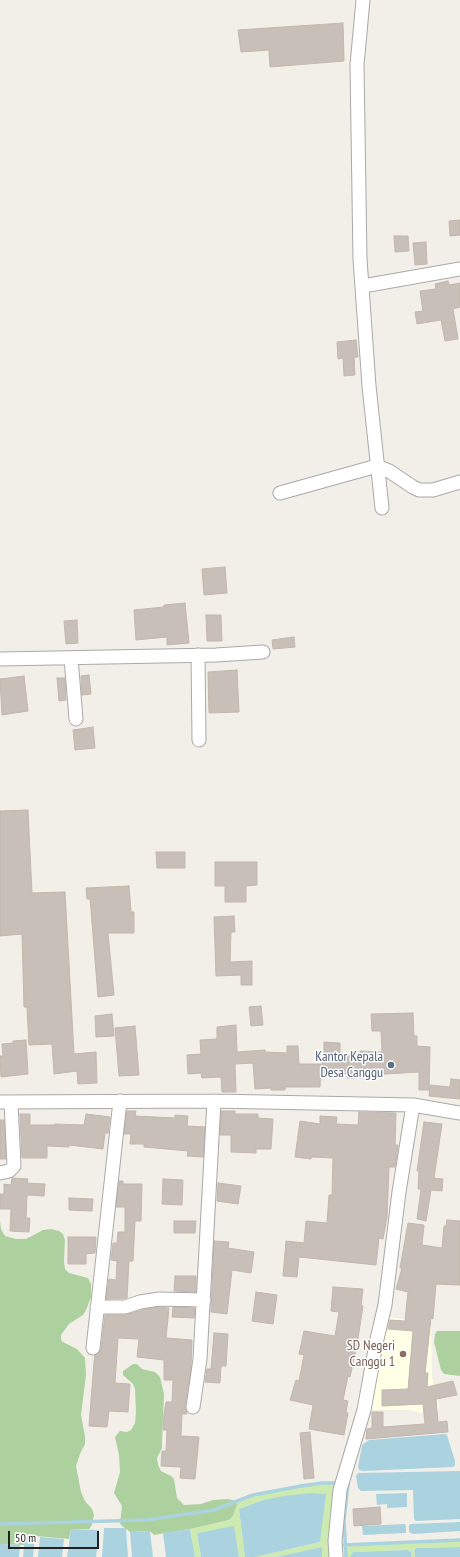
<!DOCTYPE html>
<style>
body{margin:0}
#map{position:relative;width:460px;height:1557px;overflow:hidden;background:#f2efe9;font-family:"PT Sans Narrow",sans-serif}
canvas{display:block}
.scale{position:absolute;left:8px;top:1531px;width:91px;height:18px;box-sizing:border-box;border:2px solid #222;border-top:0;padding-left:5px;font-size:12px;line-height:14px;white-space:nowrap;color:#222;-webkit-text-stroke:3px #fff;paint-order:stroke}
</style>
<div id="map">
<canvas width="460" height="1557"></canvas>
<div class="scale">50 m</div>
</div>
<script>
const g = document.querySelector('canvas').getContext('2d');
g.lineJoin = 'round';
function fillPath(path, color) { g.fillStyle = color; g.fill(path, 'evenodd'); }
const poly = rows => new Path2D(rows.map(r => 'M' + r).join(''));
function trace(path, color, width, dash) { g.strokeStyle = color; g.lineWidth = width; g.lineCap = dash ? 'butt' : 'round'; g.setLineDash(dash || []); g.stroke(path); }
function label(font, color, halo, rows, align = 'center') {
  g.font = font + ' "PT Sans Narrow",sans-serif'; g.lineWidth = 3; g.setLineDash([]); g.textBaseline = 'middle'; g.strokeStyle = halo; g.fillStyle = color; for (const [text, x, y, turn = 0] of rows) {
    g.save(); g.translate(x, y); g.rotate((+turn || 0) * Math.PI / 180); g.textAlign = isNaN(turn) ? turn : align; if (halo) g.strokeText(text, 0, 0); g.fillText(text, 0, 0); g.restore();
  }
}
fillPath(poly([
 [382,1316,431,1323,432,1375,433,1382,437,1389,439,1410,435,1412,420,1413,410,1410,364,1410]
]), '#ffffe5');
fillPath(poly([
 [322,1483,342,1483,336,1556,345,1556,344,1545,460,1540,460,1547,416,1548,414,1550,415,1557,412,1557,411,1552,408,1550,353,1552,350,1557,322,1557,322,1547,276,1557,255,1557,320,1542,263,1500,239,1509,245,1557,239,1557,234,1527,197,1533,201,1557,195,1557,190,1529,229,1520,233,1516,237,1505,236,1501,253,1495]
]), '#cdebb0');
fillPath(poly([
 [0,1221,1,1229,5,1236,16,1239,26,1239,43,1230,51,1229,59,1231,63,1234,65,1240,64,1262,65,1269,69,1273,88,1278,91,1284,91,1297,86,1310,83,1315,69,1324,61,1335,61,1340,63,1342,77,1349,85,1358,86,1375,81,1415,85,1436,85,1444,80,1454,76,1466,81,1492,85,1501,92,1509,94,1515,92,1525,89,1529,71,1529,69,1539,25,1535,24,1545,0,1544],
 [437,1331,460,1331,460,1376,444,1374,441,1370,434,1342,435,1334],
 [133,1364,137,1364,142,1369,155,1372,160,1377,164,1394,162,1443,162,1448,157,1458,158,1465,161,1471,171,1476,174,1479,177,1498,184,1505,201,1504,213,1500,228,1499,236,1501,237,1505,233,1516,229,1520,190,1529,154,1535,150,1531,130,1532,121,1525,120,1523,122,1506,114,1493,120,1472,119,1455,115,1437,120,1431,127,1432,131,1430,135,1423,136,1413,135,1389,133,1384,123,1375,123,1371]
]), '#add19e');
fillPath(poly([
 [445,1434,447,1435,455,1461,455,1465,453,1467,363,1471,359,1470,358,1467,362,1445,369,1440],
 [459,1471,460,1471,460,1519,416,1521,414,1519,413,1490,361,1491,358,1488,356,1476,358,1473],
 [310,1493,326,1494,320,1542,255,1557,245,1557,239,1509,263,1500,284,1496],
 [407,1493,407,1507,387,1508,387,1504,377,1505,376,1494],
 [460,1522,460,1531,413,1534,409,1532,409,1525,411,1524],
 [405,1524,406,1526,406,1533,363,1535,362,1526],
 [234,1526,239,1557,201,1557,197,1533],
 [104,1528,126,1528,128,1557,102,1557],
 [71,1529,99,1530,96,1557,67,1557],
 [190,1529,195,1557,166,1557,163,1533],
 [150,1531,153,1557,132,1557,130,1532],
 [25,1535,35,1536,33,1557,23,1557],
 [40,1537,64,1539,62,1557,38,1557],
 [0,1544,20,1545,19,1557,0,1557],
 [322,1547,322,1557,276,1557],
 [460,1547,460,1557,415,1557,414,1550,416,1548],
 [408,1550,411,1552,412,1557,350,1557,353,1552]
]), '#aad3df');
trace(poly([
 [0,1524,147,1520,214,1510,253,1495,301,1486,322,1483,340,1483],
 [344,1545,460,1540],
 [346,1557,344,1520,348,1483]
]), '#aad3df', 3.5);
const building = poly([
 [343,23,344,61,270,67,269,50,241,52,238,30,343,23],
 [460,220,460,235,450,236,449,221,460,220],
 [394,236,408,236,409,251,395,252,394,236],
 [426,242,427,264,415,265,413,243,426,242],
 [448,281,449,285,460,283,460,307,453,309,458,339,445,341,441,320,417,324,415,312,423,311,420,291,436,289,435,284,448,281],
 [356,340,358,357,354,357,355,375,344,376,343,358,338,359,337,342,356,340],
 [225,567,227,593,204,595,202,569,225,567],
 [185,603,189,643,167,645,167,637,136,640,134,610,164,607,164,605,185,603],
 [206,615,221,615,222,641,207,641,206,615],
 [77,620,78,643,66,644,64,621,77,620],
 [294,637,295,647,273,649,272,640,294,637],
 [237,670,239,712,209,713,208,672,237,670],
 [89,675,91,694,82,695,81,676,89,675],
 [24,676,28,711,2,715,0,679,24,676],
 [57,678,65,678,66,700,59,701,57,678],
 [93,727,95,748,75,750,73,730,93,727],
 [28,810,32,893,65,892,74,1054,96,1052,97,1083,78,1084,77,1071,54,1074,52,1044,29,1045,27,1007,24,1007,22,934,0,936,0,811,28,810],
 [156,852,185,852,185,868,157,868,156,852],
 [215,862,257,862,257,885,246,886,246,902,225,902,225,886,215,886,215,862],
 [129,886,131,912,134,912,134,933,108,933,114,995,98,997,91,910,90,899,87,899,86,888,129,886],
 [234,916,235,932,231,932,230,962,252,961,252,985,241,985,241,975,216,976,214,917,234,916],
 [261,1006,263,1025,251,1026,249,1007,261,1006],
 [413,1013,414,1036,417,1036,417,1046,430,1047,429,1090,419,1090,419,1072,369,1075,369,1078,347,1078,347,1074,322,1073,322,1058,324,1058,324,1042,340,1043,340,1055,360,1055,360,1051,382,1052,381,1031,372,1031,371,1014,413,1013],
 [112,1014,114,1036,96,1037,95,1016,112,1014],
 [236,1025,237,1052,265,1050,265,1052,287,1053,287,1046,298,1046,299,1064,321,1064,320,1087,285,1087,285,1090,271,1090,271,1088,255,1089,253,1063,235,1064,236,1092,222,1092,221,1077,202,1078,201,1073,188,1074,187,1055,201,1054,200,1040,217,1039,217,1027,236,1025],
 [135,1026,139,1075,119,1076,115,1028,135,1026],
 [26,1040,28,1074,1,1077,0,1056,3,1056,2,1044,13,1043,13,1041,26,1040],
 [451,1079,460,1080,460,1099,429,1096,430,1085,450,1087,451,1079],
 [127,1111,136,1111,135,1116,175,1118,175,1115,188,1116,187,1126,205,1127,203,1157,187,1156,188,1151,144,1147,144,1144,130,1144,131,1134,124,1134,127,1111],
 [221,1111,235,1111,235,1114,258,1114,258,1118,273,1119,271,1149,256,1149,256,1153,231,1152,231,1135,220,1135,221,1111],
 [359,1112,396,1113,395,1145,398,1145,397,1153,395,1167,389,1167,387,1217,383,1239,379,1238,376,1265,299,1257,297,1277,283,1276,286,1241,304,1243,306,1221,327,1223,329,1195,332,1195,333,1158,312,1157,311,1159,295,1157,300,1121,320,1124,320,1116,337,1117,336,1124,358,1125,359,1112],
 [20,1114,30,1114,30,1125,55,1125,55,1124,84,1125,86,1114,110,1117,108,1133,105,1133,103,1149,69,1145,69,1147,47,1146,47,1158,22,1158,20,1114],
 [0,1120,4,1120,6,1159,0,1159,0,1120],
 [424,1122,442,1124,434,1178,443,1179,442,1191,431,1190,426,1221,417,1219,421,1189,418,1189,419,1171,417,1171,424,1122],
 [12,1178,28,1179,27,1183,45,1184,44,1196,27,1195,26,1218,30,1218,29,1232,10,1231,11,1209,0,1209,0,1194,4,1194,4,1184,11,1185,12,1178],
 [163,1179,183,1180,182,1205,162,1204,163,1179],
 [119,1181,123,1181,123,1184,142,1184,141,1221,135,1221,133,1261,129,1261,127,1298,106,1299,109,1279,116,1280,117,1261,111,1260,113,1243,117,1243,118,1232,125,1232,125,1207,116,1207,119,1181],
 [218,1183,241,1186,238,1204,217,1201,218,1183],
 [69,1198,93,1199,92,1211,69,1210,69,1198],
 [447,1220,460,1221,460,1285,436,1284,433,1319,431,1318,425,1373,428,1373,427,1387,453,1381,457,1395,436,1399,438,1422,447,1421,448,1432,366,1439,367,1429,372,1428,372,1412,383,1412,383,1427,425,1424,423,1404,382,1406,382,1390,408,1389,413,1331,388,1329,390,1320,405,1321,408,1292,396,1289,402,1268,400,1268,408,1223,424,1225,422,1245,442,1248,444,1226,446,1226,447,1220],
 [174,1221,196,1221,195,1233,174,1233,174,1221],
 [68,1237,96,1237,95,1253,86,1254,86,1264,68,1264,68,1237],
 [214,1241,229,1242,228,1248,254,1252,251,1273,232,1270,227,1314,211,1312,214,1241],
 [175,1276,196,1276,196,1292,174,1291,175,1276],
 [333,1287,363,1289,361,1305,363,1306,357,1345,350,1377,348,1376,343,1400,348,1401,346,1412,348,1413,344,1435,309,1429,313,1405,290,1400,296,1380,299,1381,304,1355,299,1354,304,1331,335,1336,339,1312,331,1311,333,1287],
 [256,1292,277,1295,273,1324,252,1321,256,1292],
 [158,1307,169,1308,166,1338,192,1340,191,1368,185,1406,187,1414,182,1414,181,1436,199,1437,195,1479,180,1478,181,1467,161,1466,162,1451,166,1451,167,1430,163,1430,164,1414,166,1402,172,1402,173,1380,164,1380,164,1360,137,1357,139,1339,118,1338,115,1383,130,1384,128,1412,109,1411,107,1427,89,1426,94,1362,95,1355,99,1353,101,1349,105,1315,125,1315,142,1310,158,1307],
 [173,1307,195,1308,194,1318,172,1317,173,1307],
 [214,1333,228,1334,226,1366,221,1366,220,1383,205,1382,207,1369,211,1369,214,1333],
 [310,1432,314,1478,304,1479,300,1433,310,1432],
 [380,1507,381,1524,354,1526,353,1509,380,1507]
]);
fillPath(building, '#c7bfb8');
trace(building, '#c4b6ab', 1);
const minor = poly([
 [363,0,357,65,360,259,369,386,382,508],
 [363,286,460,269],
 [280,493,377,466,389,471,413,487,419,490,433,490,460,482],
 [198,655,199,740],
 [71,658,76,719],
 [0,659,216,655,263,652],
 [0,1102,214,1101,413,1105,460,1113],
 [0,1173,9,1171,14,1166,11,1102],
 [97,1307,125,1307,140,1302,159,1299,204,1300],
 [93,1348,120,1101],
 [193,1407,200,1359,214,1101],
 [336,1557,335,1541,340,1490,364,1410,377,1339,385,1305,399,1192,413,1105]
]);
trace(minor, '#a9a9a9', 15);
trace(minor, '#fff', 13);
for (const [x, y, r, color] of [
 [391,1065,4,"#5c6f8a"],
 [403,1354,4,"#8d6e63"]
]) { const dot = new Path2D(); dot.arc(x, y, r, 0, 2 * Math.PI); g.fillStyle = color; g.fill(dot); trace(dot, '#fff', 1.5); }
label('14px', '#4e5e75', '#fff', [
 ["Kantor Kepala",383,1057],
 ["Desa Canggu",383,1073]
], 'right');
label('14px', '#785e54', '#fff', [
 ["SD Negeri",395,1346],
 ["Canggu 1",395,1362]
], 'right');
</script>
